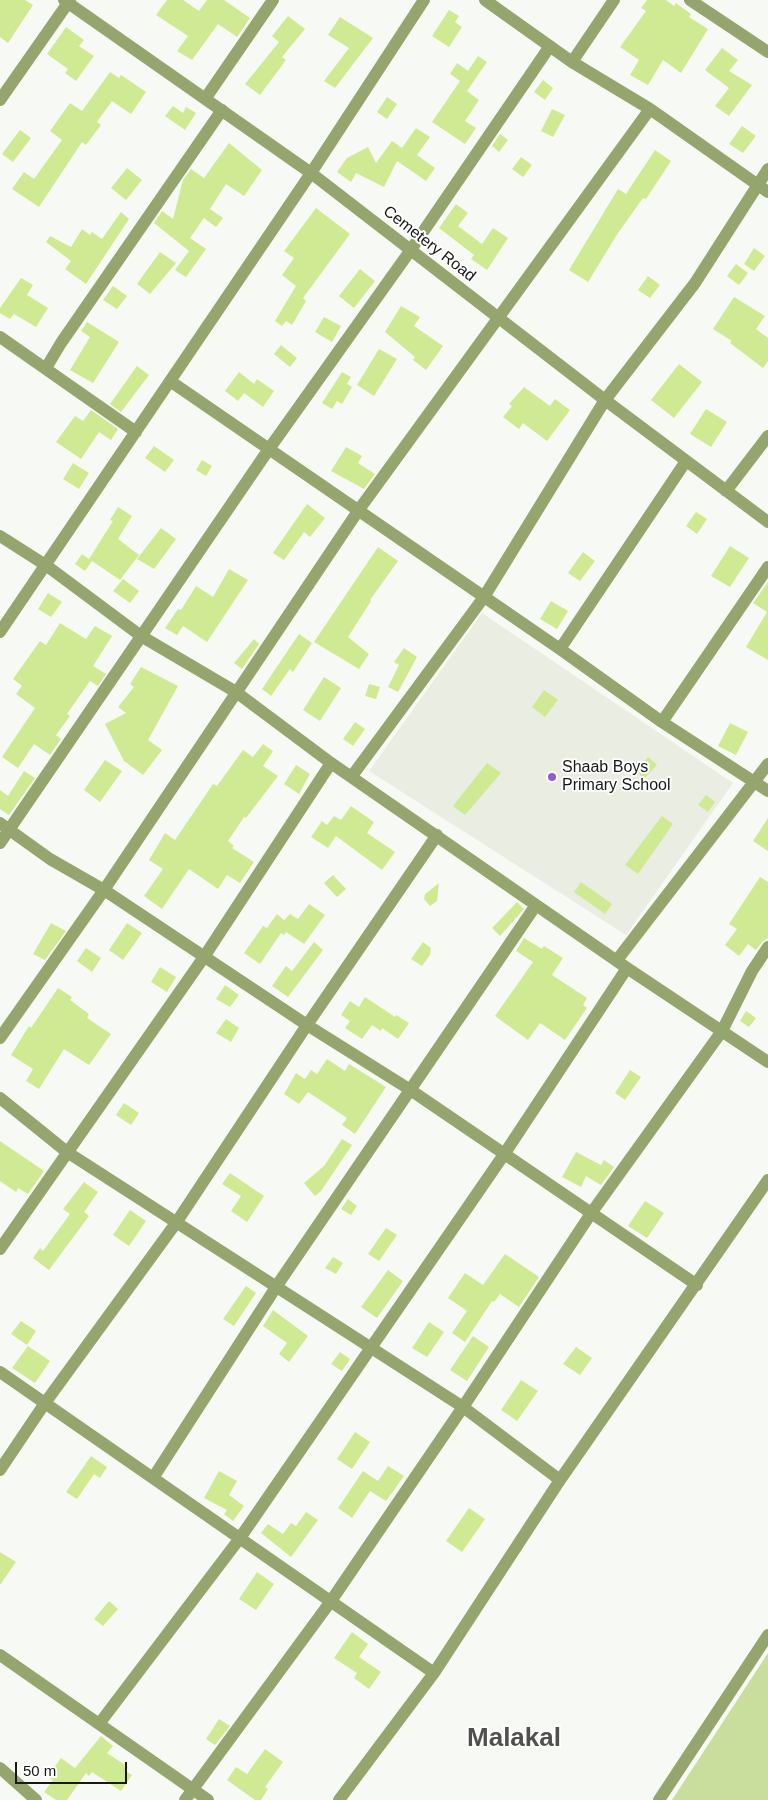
<!DOCTYPE html>
<style>
body{margin:0}
#map{position:relative;width:768px;height:1800px;overflow:hidden;background:#f7f9f4;font-family:Arial,sans-serif}
canvas{display:block}
.scale{position:absolute;left:15px;top:1762px;width:112px;height:22px;box-sizing:border-box;border:2px solid #181817;border-top:0;padding-left:6px;font-size:15px;line-height:18px;white-space:nowrap;color:#181817;-webkit-text-stroke:4px #fff;paint-order:stroke}
</style>
<div id="map">
<canvas width="768" height="1800"></canvas>
<div class="scale">50 m</div>
</div>
<script>
const g = document.querySelector('canvas').getContext('2d');
g.lineJoin = 'round';
function fillPath(path, color) { g.fillStyle = color; g.fill(path, 'evenodd'); }
const poly = rows => new Path2D(rows.map(r => 'M' + r).join(''));
function trace(path, color, width, dash) { g.strokeStyle = color; g.lineWidth = width; g.lineCap = dash ? 'butt' : 'round'; g.setLineDash(dash || []); g.stroke(path); }
function label(font, color, halo, rows, align = 'center') {
  g.font = font + ' Arial,sans-serif'; g.lineWidth = 4; g.setLineDash([]); g.textBaseline = 'middle'; g.strokeStyle = halo; g.fillStyle = color; for (const [text, x, y, turn = 0] of rows) {
    g.save(); g.translate(x, y); g.rotate((+turn || 0) * Math.PI / 180); g.textAlign = isNaN(turn) ? turn : align; if (halo) g.strokeText(text, 0, 0); g.fillText(text, 0, 0); g.restore();
  }
}
fillPath(poly([
 [482,613,733,783,626,935,369,771]
]), '#eaeee2');
fillPath(poly([
 [768,1653,768,1800,672,1800]
]), '#c9dd9c');
fillPath(poly([
 [0,0,25,0,33,5,8,43,0,37],
 [167,0,183,0,199,11,207,0,224,0,250,18,237,37,218,24,192,60,177,51,188,36,156,15],
 [647,0,666,0,674,6,676,3,691,14,689,17,708,29,681,73,663,60,648,85,630,75,639,60,620,47,646,11,641,8],
 [449,10,459,16,455,22,462,27,449,47,432,36],
 [288,16,305,29,282,57,286,60,260,95,245,84,279,42,272,36],
 [340,17,373,38,335,88,324,81,349,48,328,35],
 [66,27,84,40,79,46,94,56,76,81,65,73,68,69,47,54],
 [722,48,738,60,729,71,752,85,729,116,715,106,729,88,705,70],
 [478,56,487,62,467,91,479,100,465,121,476,128,465,144,432,122,460,81,450,74,457,63,468,71],
 [110,72,119,78,121,75,146,92,131,114,112,101,97,122,101,125,86,145,82,142,39,207,12,189,24,172,34,179,62,140,50,131,70,103,82,111],
 [543,80,553,88,545,100,534,92],
 [387,97,397,104,387,119,377,112],
 [173,106,183,113,186,107,196,113,185,130,165,116],
 [552,109,565,115,553,137,541,131],
 [742,126,756,136,743,153,729,144],
 [416,128,430,137,417,155,435,168,426,181,397,161,384,187,356,173,351,182,337,172,347,158,368,147,376,163,392,141,402,148],
 [20,130,31,138,13,162,2,154],
 [500,134,508,140,499,152,492,146],
 [229,143,262,170,244,196,226,184,210,209,223,218,216,227,204,218,190,238,206,249,186,277,175,270,189,251,154,223,162,211,173,219,183,180,191,169,204,178],
 [655,150,671,161,646,199,643,198,618,233,588,282,569,270,618,189,626,194],
 [521,157,532,165,523,177,512,169],
 [127,168,142,180,126,200,111,188],
 [456,204,468,213,458,226,482,244,493,228,508,238,487,270,471,259,474,255,439,228],
 [316,208,350,234,303,298,306,301,292,325,286,321,282,326,275,321,296,286,282,275,294,258,284,251],
 [121,212,129,219,86,284,65,269,71,261,46,242,50,236,71,247,82,229,90,235,92,232,102,239],
 [754,248,765,256,754,271,744,264],
 [160,252,176,263,150,294,137,284],
 [736,264,748,273,739,285,727,276],
 [360,269,375,281,354,308,339,296],
 [648,276,660,285,650,298,638,290],
 [21,278,33,285,27,295,48,308,36,327,14,314,10,319,0,313,0,308],
 [113,286,127,296,117,309,103,300],
 [734,297,765,316,756,329,768,338,768,361,763,368,730,343,732,341,713,329],
 [401,306,420,317,414,326,443,346,426,370,413,360,415,357,385,332],
 [324,317,341,326,332,342,315,332],
 [87,322,119,342,93,383,70,370,90,337,81,331],
 [281,345,297,358,290,367,274,354],
 [379,349,397,359,374,396,357,385],
 [679,364,702,382,674,418,651,400],
 [137,366,149,375,121,412,110,404],
 [239,372,254,384,257,379,274,391,263,407,244,393,238,401,225,391],
 [342,372,351,377,347,384,352,387,342,404,337,401,332,409,322,403],
 [524,387,550,406,555,399,570,410,547,441,523,423,519,429,503,417,512,406,509,404],
 [706,409,727,422,711,447,690,434],
 [91,410,118,429,111,440,99,432,81,459,56,442,75,416,83,421],
 [154,446,174,460,165,472,145,458],
 [346,447,362,456,358,463,375,474,364,489,331,471],
 [202,460,212,466,206,476,196,470],
 [73,463,89,473,79,489,63,479],
 [307,504,325,518,310,537,304,532,284,560,273,553],
 [118,507,132,516,118,539,139,555,120,580,92,561,85,571,75,564,82,554,89,559,113,521,110,520],
 [696,512,707,519,697,534,686,526],
 [161,528,176,539,154,569,137,559],
 [730,546,749,558,730,587,711,576],
 [378,547,398,561,370,600,371,601,348,637,369,654,359,669,314,642],
 [583,552,595,561,580,581,568,573],
 [229,569,248,580,207,642,183,626,177,635,165,628,178,609,181,610,196,586,213,597],
 [123,579,139,591,130,603,113,591],
 [768,582,768,660,746,647,767,612,753,603],
 [48,593,62,602,51,617,38,609],
 [551,601,568,611,557,629,540,619],
 [60,623,86,639,95,626,112,636,93,666,106,674,98,686,90,681,67,714,70,716,56,735,61,739,50,755,34,744,18,768,2,757,35,708,16,694,22,686,13,679,40,641,46,645],
 [299,634,312,643,293,672,290,669,271,696,262,689],
 [254,639,259,644,242,669,234,663],
 [404,648,417,657,398,692,388,687,399,665,394,662],
 [141,667,178,686,148,740,162,750,143,775,124,761,105,724,126,713,118,707,134,687,130,684],
 [324,677,341,688,320,721,303,710],
 [369,684,380,687,376,699,365,696],
 [544,690,558,700,545,717,532,707],
 [355,722,365,729,353,746,343,739],
 [730,723,748,732,736,755,718,746],
 [263,744,273,751,263,766,278,776,246,818,244,817,228,841,234,846,232,848,254,862,240,883,227,875,218,889,189,869,162,909,144,896,163,869,149,860,165,833,175,840,213,784,217,786,243,750,253,757],
 [648,757,657,765,644,779,636,771],
 [105,760,122,771,100,802,84,790],
 [487,763,501,773,465,815,453,806],
 [296,765,310,774,299,794,284,784],
 [24,771,35,778,9,815,0,809,0,790,8,796],
 [706,795,715,802,708,812,698,805],
 [351,806,374,822,367,833,395,852,382,870,336,836,328,848,311,837,322,821,327,825,334,816,341,820],
 [662,816,673,824,638,874,625,865],
 [768,818,768,851,753,841],
 [333,875,346,889,337,897,324,883],
 [760,877,768,882,768,938,762,942,756,950,748,944,739,956,725,945,737,929,729,924],
 [581,882,612,904,605,914,574,892],
 [439,883,437,901,430,906,424,899,425,894],
 [517,902,524,909,500,936,492,928],
 [309,904,325,915,304,944,286,932,284,935,281,933,260,964,244,953,263,926,267,928,277,914,284,920,290,914,298,919],
 [51,923,66,931,45,960,33,954],
 [127,923,142,933,123,960,109,950],
 [524,938,542,949,544,946,563,958,552,975,587,998,583,1005,587,1008,565,1040,540,1023,528,1040,495,1016,533,962,516,951],
 [314,942,323,950,288,997,272,986,286,966,292,971],
 [423,942,431,948,430,955,422,966,411,959],
 [86,948,101,958,92,972,77,961],
 [160,967,176,977,167,992,151,982],
 [225,985,239,995,230,1007,216,999],
 [58,988,72,997,70,1000,89,1014,87,1018,111,1034,89,1065,64,1049,39,1089,26,1081,33,1069,11,1055,29,1026,31,1028],
 [365,997,395,1017,396,1015,409,1023,398,1039,382,1028,381,1031,372,1025,362,1039,345,1028,350,1021,341,1015,350,1001,359,1007],
 [746,1011,756,1018,749,1027,740,1021],
 [226,1019,239,1028,231,1042,216,1033],
 [327,1059,345,1071,349,1064,386,1087,355,1134,342,1125,347,1118,308,1092,299,1104,284,1094,296,1073,305,1079,311,1070,317,1074],
 [630,1070,641,1077,625,1100,615,1093],
 [124,1103,139,1113,131,1125,116,1115],
 [342,1139,352,1145,321,1191,315,1196,304,1183,324,1166],
 [0,1141,44,1171,28,1194,18,1188,16,1192,0,1181],
 [576,1152,601,1165,604,1160,614,1167,601,1185,586,1176,581,1187,562,1177],
 [230,1173,264,1196,247,1222,231,1211,241,1196,222,1184],
 [84,1182,98,1192,84,1212,89,1216,49,1270,33,1258,40,1248,43,1251,70,1214,63,1209],
 [348,1199,357,1206,351,1215,341,1209],
 [645,1201,664,1213,647,1238,628,1226],
 [130,1210,146,1221,129,1246,113,1235],
 [386,1228,397,1235,379,1261,368,1254],
 [505,1254,539,1277,519,1307,500,1294,494,1302,492,1301,465,1342,452,1333,467,1311,448,1298,465,1273,483,1285],
 [333,1257,343,1263,336,1274,325,1268],
 [388,1270,403,1281,377,1318,361,1307],
 [246,1286,256,1293,234,1326,223,1319],
 [273,1310,308,1336,289,1362,279,1354,287,1343,263,1326],
 [21,1321,36,1331,27,1345,11,1334],
 [429,1322,444,1332,427,1357,412,1348],
 [473,1336,489,1347,467,1381,450,1370],
 [28,1346,50,1361,35,1383,12,1368],
 [576,1347,592,1358,580,1375,563,1364],
 [340,1352,350,1359,342,1371,331,1364],
 [521,1380,538,1391,517,1421,501,1410],
 [355,1432,370,1442,352,1469,337,1459],
 [91,1456,107,1467,100,1478,94,1474,77,1499,66,1492],
 [388,1466,404,1476,386,1501,370,1491,352,1518,338,1508,363,1471,378,1481],
 [219,1471,237,1481,229,1495,244,1506,233,1521,224,1514,227,1510,204,1498],
 [469,1508,485,1519,462,1552,446,1541],
 [306,1512,318,1520,291,1557,261,1533,268,1524,283,1534,291,1523,296,1526],
 [0,1552,16,1562,0,1585],
 [257,1572,274,1584,256,1610,239,1599],
 [109,1601,118,1609,103,1626,94,1619],
 [352,1632,368,1644,359,1657,381,1672,369,1689,354,1678,357,1673,334,1658],
 [219,1719,230,1726,215,1745,206,1739],
 [101,1736,113,1746,107,1753,128,1767,125,1771,132,1775,121,1791,92,1772,89,1776,86,1773,67,1800,56,1800,44,1792,53,1780,47,1777,61,1758,75,1768],
 [265,1749,283,1762,265,1787,268,1789,261,1800,255,1800,227,1780,236,1767,247,1774]
]), '#d0ea93');
trace(poly([
 [64,0,311,173,605,400,768,522],
 [485,0,572,62,650,109,768,192],
 [690,0,768,52],
 [572,62,614,0],
 [205,99,273,0],
 [0,100,70,0],
 [0,337,136,432],
 [46,368,61,343,222,110],
 [170,381,560,649,662,722,768,791],
 [726,491,768,436],
 [0,536,47,566,141,636,236,692,331,763,627,968,768,1062],
 [0,632,311,173,424,0],
 [560,649,686,461],
 [662,722,768,567],
 [352,776,484,597,605,400,695,283,768,169],
 [0,823,50,859,104,890,307,1025,409,1089,697,1285],
 [0,843,269,449,410,251,550,46],
 [617,960,768,764],
 [0,1038,104,890,358,511,650,109],
 [0,1098,67,1152,463,1407,560,1480],
 [0,1249,204,957,331,763],
 [0,1372,434,1673],
 [0,1470,45,1403,176,1223,307,1025,437,835],
 [153,1478,276,1287,536,905],
 [0,1655,208,1800],
 [99,1724,240,1538,505,1153,627,968],
 [0,1768,36,1800],
 [185,1800,331,1601,463,1407,592,1212,722,1031,752,971,768,947],
 [339,1800,434,1673,560,1480,768,1180],
 [659,1800,768,1635]
]), '#94a66e', 12);
for (const [x, y, r, color] of [
 [552,777,5,"#925bd3"]
]) { const dot = new Path2D(); dot.arc(x, y, r, 0, 2 * Math.PI); g.fillStyle = color; g.fill(dot); trace(dot, '#fff', 2); }
label('16px', '#181817', '#fff', [
 ["Cemetery Road",429,244,38]
]);
label('16px', '#181817', '#fff', [
 ["Shaab Boys",562,768],
 ["Primary School",562,786]
], 'left');
label('bold 26px', '#50514d', '#fff', [
 ["Malakal",514,1739]
]);
</script>
